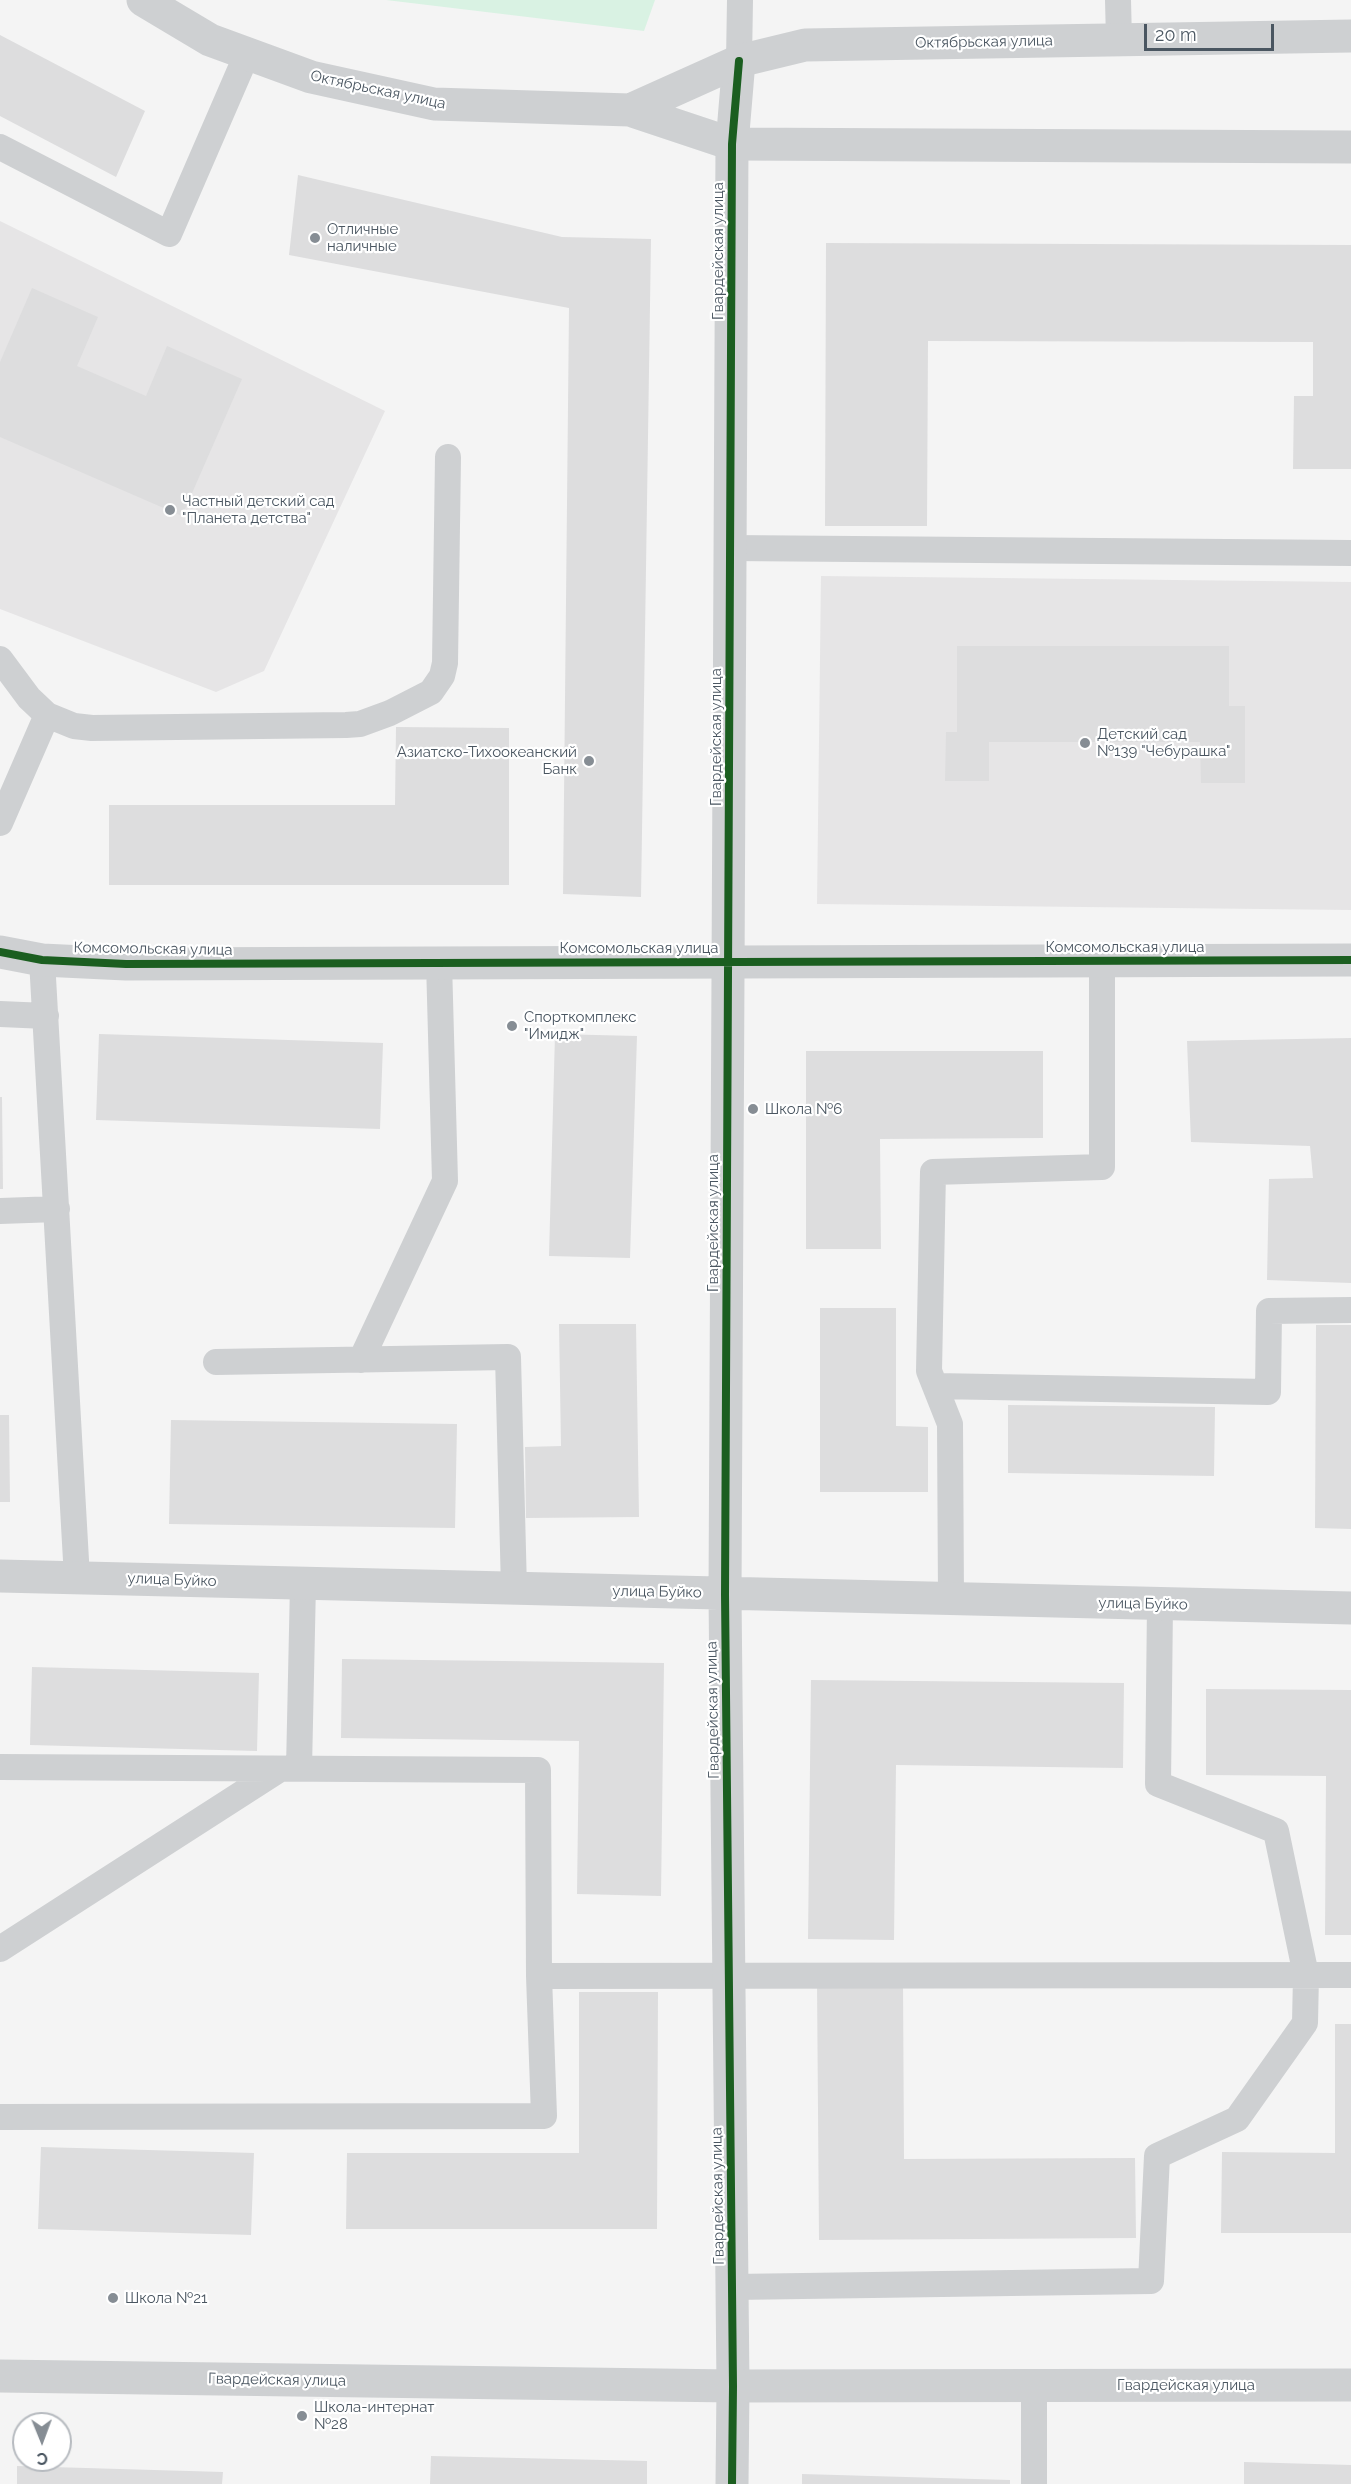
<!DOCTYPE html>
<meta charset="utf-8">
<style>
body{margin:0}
#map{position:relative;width:1351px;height:2484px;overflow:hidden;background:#f4f4f4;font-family:Raleway,sans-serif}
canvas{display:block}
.north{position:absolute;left:12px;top:2412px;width:60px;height:60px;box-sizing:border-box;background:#fff;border:2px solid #b7bbc0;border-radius:50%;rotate:179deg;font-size:16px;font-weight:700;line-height:24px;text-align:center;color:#4a5661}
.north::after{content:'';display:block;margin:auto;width:21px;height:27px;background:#868d94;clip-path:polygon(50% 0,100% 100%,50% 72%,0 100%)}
.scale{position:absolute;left:1144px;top:24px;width:130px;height:27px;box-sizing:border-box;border:3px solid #4a5661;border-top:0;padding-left:8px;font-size:18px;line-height:21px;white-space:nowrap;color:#4a5661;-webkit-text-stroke:4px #fff;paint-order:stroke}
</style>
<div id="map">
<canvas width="1351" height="2484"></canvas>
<div class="north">С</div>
<div class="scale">20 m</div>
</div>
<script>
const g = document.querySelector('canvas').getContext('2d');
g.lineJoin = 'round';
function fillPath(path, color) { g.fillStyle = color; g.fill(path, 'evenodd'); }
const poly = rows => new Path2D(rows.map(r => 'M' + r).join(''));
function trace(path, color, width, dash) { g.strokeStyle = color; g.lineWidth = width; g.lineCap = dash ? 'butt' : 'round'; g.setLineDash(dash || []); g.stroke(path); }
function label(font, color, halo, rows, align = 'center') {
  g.font = font + ' Raleway,sans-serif'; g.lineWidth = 4.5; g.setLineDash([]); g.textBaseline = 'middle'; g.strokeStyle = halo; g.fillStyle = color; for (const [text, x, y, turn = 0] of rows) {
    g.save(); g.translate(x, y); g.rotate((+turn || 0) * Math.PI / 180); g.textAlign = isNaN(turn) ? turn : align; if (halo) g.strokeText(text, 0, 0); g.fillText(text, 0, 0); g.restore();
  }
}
fillPath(poly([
 [0,221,385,411,264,671,216,692,0,609],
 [821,576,1351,582,1351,910,817,904]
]), '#e6e5e6');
fillPath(poly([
 [386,0,655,0,644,31]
]), '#d9f2e3');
fillPath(poly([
 [0,35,145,111,116,177,0,116],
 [298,175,562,237,651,239,641,897,563,894,569,308,289,255],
 [826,243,1351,245,1351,469,1293,469,1294,396,1313,396,1313,342,928,341,927,526,825,526],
 [32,288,98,317,77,366,146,396,167,346,242,379,182,516,0,437,0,362],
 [957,646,1229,646,1229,706,1245,706,1245,783,1201,783,1200,742,989,742,989,781,945,781,946,732,957,732],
 [396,727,509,728,509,885,109,885,109,805,395,805],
 [99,1034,383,1043,380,1129,96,1120],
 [555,1034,637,1036,630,1258,549,1256],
 [1351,1038,1351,1283,1267,1280,1269,1179,1313,1178,1310,1146,1191,1142,1187,1041],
 [806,1051,1043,1051,1043,1138,880,1139,881,1249,806,1249],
 [0,1097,2,1097,3,1189,0,1189],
 [820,1308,896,1308,896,1426,928,1427,928,1492,820,1492],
 [559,1324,636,1324,639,1517,526,1518,525,1447,561,1446],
 [1316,1325,1351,1325,1351,1529,1315,1528],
 [1008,1405,1215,1407,1214,1476,1008,1473],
 [0,1415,9,1415,10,1502,0,1502],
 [171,1420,457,1424,455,1528,169,1524],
 [342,1659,664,1663,661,1896,577,1894,579,1741,341,1738],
 [32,1667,259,1673,257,1751,30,1745],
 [811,1680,1124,1683,1123,1768,896,1765,894,1940,808,1939],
 [1206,1689,1351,1690,1351,1935,1325,1935,1326,1776,1206,1775],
 [903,1981,904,2159,1135,2158,1136,2238,819,2240,817,1982],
 [579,1992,658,1992,657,2229,346,2229,347,2153,579,2153],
 [1335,2024,1351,2024,1351,2233,1221,2233,1222,2152,1335,2153],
 [41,2147,254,2153,251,2235,38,2229],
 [431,2456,647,2461,647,2484,430,2484],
 [1244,2462,1351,2465,1351,2484,1244,2484],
 [17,2466,223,2472,222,2484,17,2484],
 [802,2474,1010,2480,1010,2484,802,2484]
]), '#ddddde');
trace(poly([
 [1118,0,1119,40],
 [739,61,740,0],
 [0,147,169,234,247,54],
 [730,548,1351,553],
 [0,659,29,698,47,715,74,726,92,728,346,725,360,724,390,713,431,692,442,676,445,663,448,457],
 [0,823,47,715],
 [42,960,77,1578],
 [0,1014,46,1016],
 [0,1211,57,1209],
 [361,1360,445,1181,439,962],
 [216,1362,508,1357,514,1589],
 [935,1386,1268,1392,1269,1311,1351,1310],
 [951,1599,950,1424,929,1371,933,1172,1102,1167,1102,961],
 [0,1767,538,1770,539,1976,544,2116,0,2117],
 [299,1768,303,1584],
 [0,1949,280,1769],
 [539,1976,1351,1975],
 [733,2287,1151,2281,1157,2156,1237,2119,1305,2023,1306,1975,1276,1831,1158,1784,1160,1604],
 [1034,2385,1034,2484]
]), '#ced0d2', 26);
trace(poly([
 [0,1576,1351,1608],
 [732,2484,733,2386,725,1594,732,144,739,61]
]), '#ced0d2', 33);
trace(poly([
 [143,0,210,40,311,77,434,104,630,110,732,144,1351,147],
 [630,110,739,61,805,45,1351,36],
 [0,952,42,960,126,964,1351,960],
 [0,2376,733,2386,1351,2385]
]), '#ced0d2', 33);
trace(poly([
 [0,952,42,960,126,964,1351,960],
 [732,2484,733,2386,725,1594,732,144,739,61]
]), '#1b5e20', 8);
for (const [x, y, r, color] of [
 [315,238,6,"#868d94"],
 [170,510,6,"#868d94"],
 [1085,743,6,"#868d94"],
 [589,761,6,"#868d94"],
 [512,1026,6,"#868d94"],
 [753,1109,6,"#868d94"],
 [113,2298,6,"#868d94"],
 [302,2416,6,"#868d94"]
]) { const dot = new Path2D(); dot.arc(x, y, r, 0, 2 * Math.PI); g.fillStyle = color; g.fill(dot); trace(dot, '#fff', 2); }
label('15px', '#4a5661', '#fff', [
 ["Октябрьская улица",984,42,-1],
 ["Октябрьская улица",378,90,12],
 ["Гвардейская улица",718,251,-90],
 ["Гвардейская улица",716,737,-90],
 ["Комсомольская улица",1125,947],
 ["Комсомольская улица",639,948],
 ["Комсомольская улица",153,949,1],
 ["Гвардейская улица",713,1223,-90],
 ["улица Буйко",172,1580,2],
 ["улица Буйко",657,1592,1],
 ["улица Буйко",1143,1604,1],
 ["Гвардейская улица",713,1710,-91],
 ["Гвардейская улица",718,2196,-91],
 ["Гвардейская улица",277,2380,1],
 ["Гвардейская улица",1186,2385]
]);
label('15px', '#4a5661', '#fff', [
 ["Отличные",327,229],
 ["наличные",327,246],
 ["Частный детский сад",182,501],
 ["\"Планета детства\"",182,518],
 ["Детский сад",1097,734],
 ["№139 \"Чебурашка\"",1097,751],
 ["Азиатско-Тихоокеанский",577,752,"right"],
 ["Банк",577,769,"right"],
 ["Спорткомплекс",524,1017],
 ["\"Имидж\"",524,1034],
 ["Школа №6",765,1109],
 ["Школа №21",125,2298],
 ["Школа-интернат",314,2407],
 ["№28",314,2424]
], 'left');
</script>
